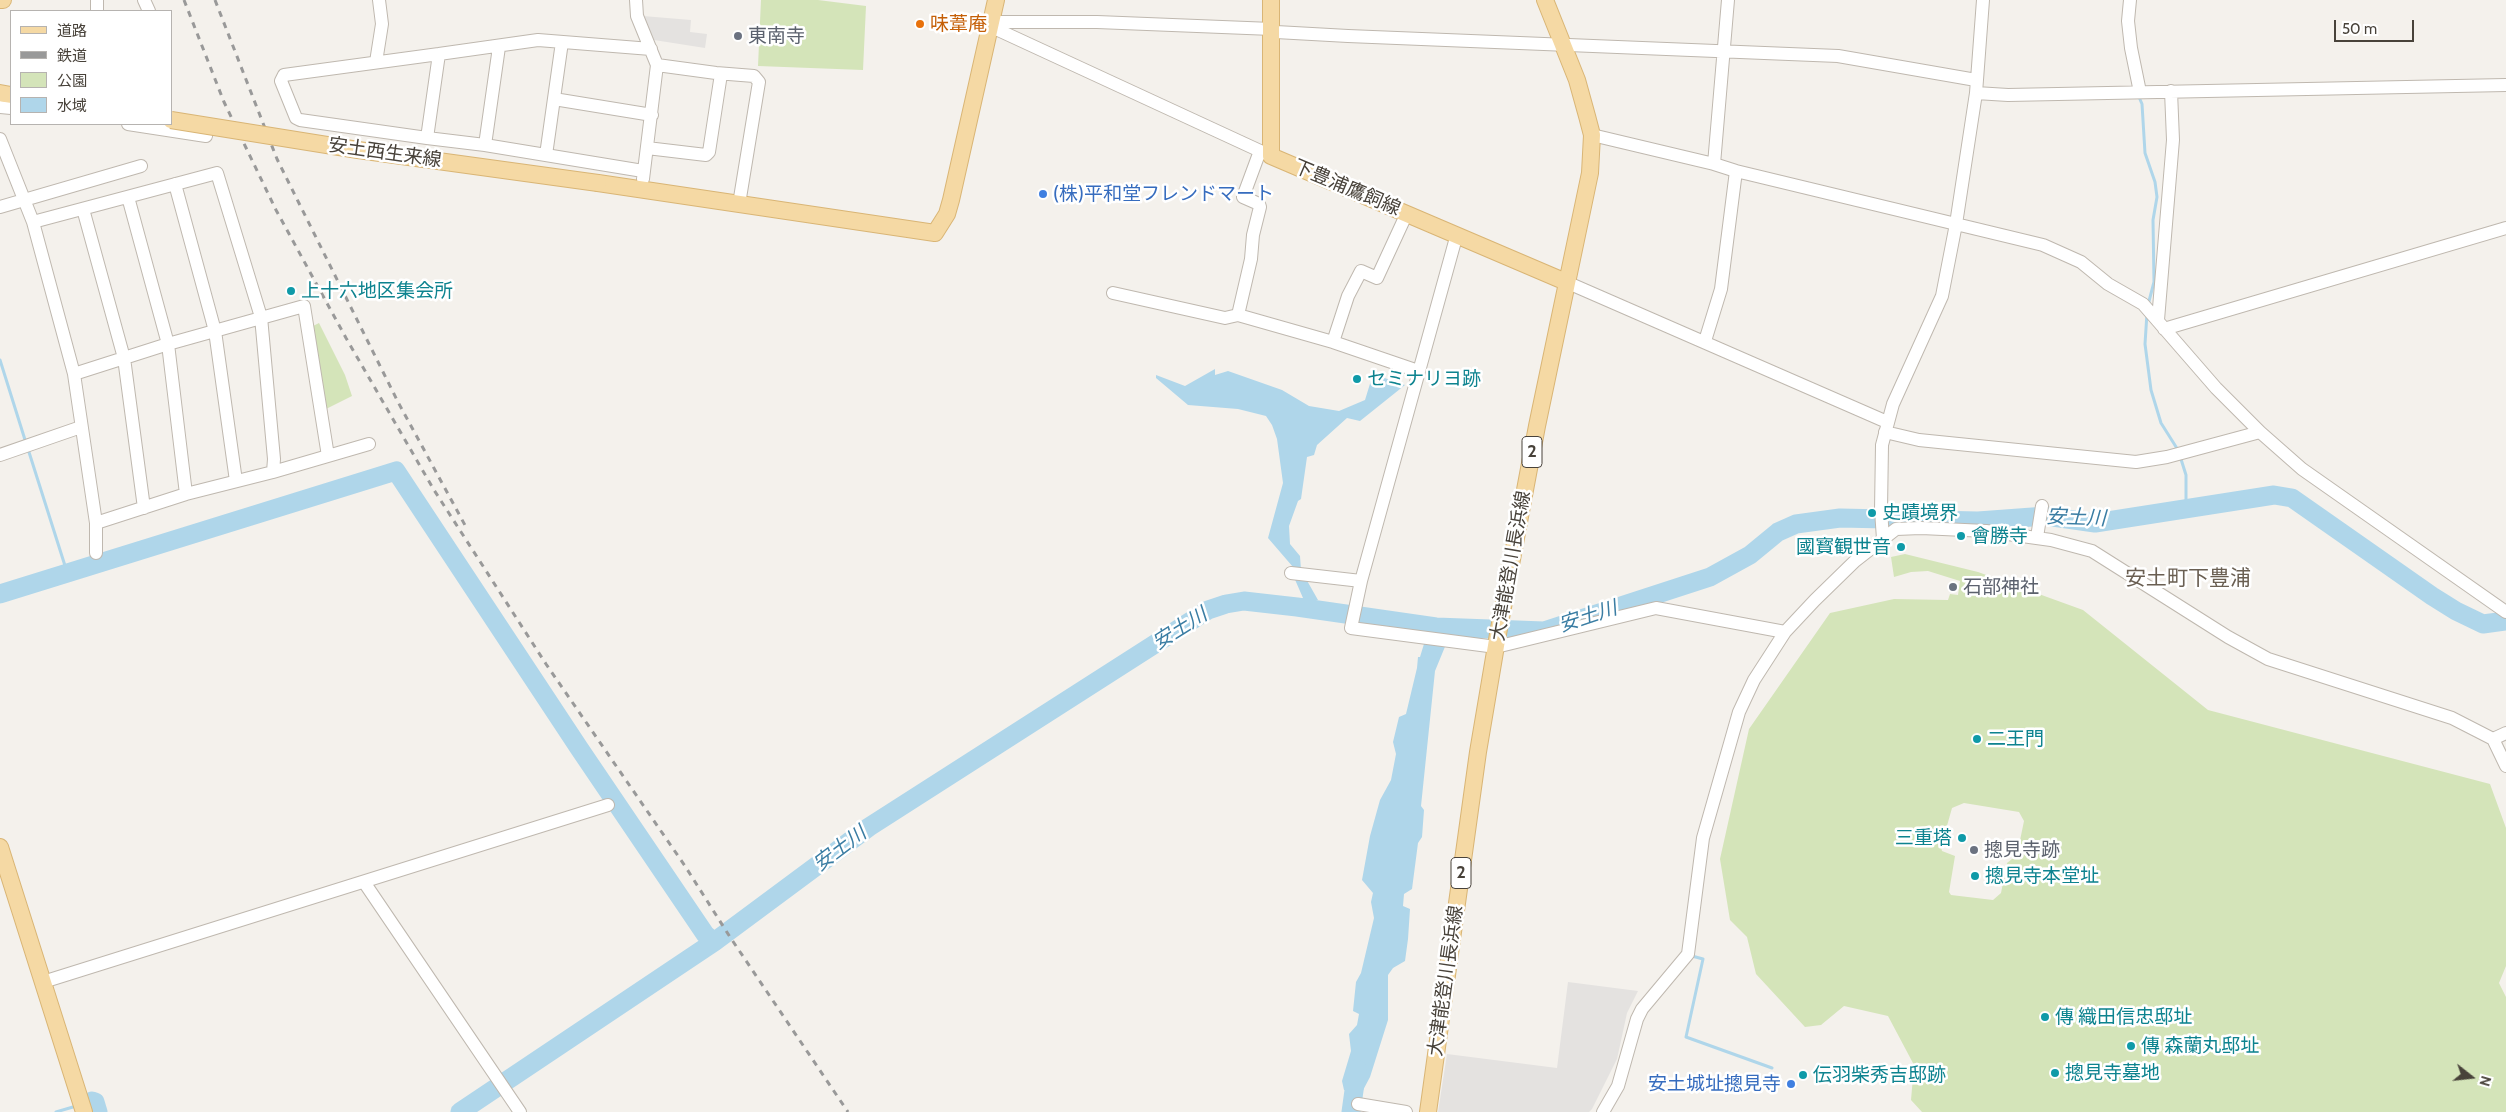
<!DOCTYPE html>
<meta charset="utf-8">
<style>
body{margin:0}
#map{position:relative;width:2506px;height:1112px;overflow:hidden;background:#f4f1ec;font-family:Cabin,"Noto Sans JP",sans-serif}
canvas{display:block}
.legend{position:absolute;left:10px;top:10px;width:162px;height:115px;box-sizing:border-box;background:#fff;border:1px solid #b6b3b0;margin:0;padding:6px 9px;list-style:none;font-size:15px;color:#48423a}
.legend li{display:flex;align-items:center;gap:10px;height:25px}
.legend b{width:25px;border:1px solid #b6b3b0}
.north{position:absolute;left:2446px;top:1052px;width:50px;height:50px;-webkit-text-stroke:4px #fff;paint-order:stroke;rotate:106deg;font-size:14px;font-weight:700;line-height:20px;text-align:center;color:#48423a}
.north::after{content:'';display:block;margin:auto;width:18px;height:22px;background:#48423a;clip-path:polygon(50% 0,100% 100%,50% 72%,0 100%)}
.scale{position:absolute;left:2334px;top:20px;width:80px;height:22px;box-sizing:border-box;border:2px solid #48423a;border-top:0;padding-left:6px;font-size:15px;line-height:18px;white-space:nowrap;color:#48423a;-webkit-text-stroke:4px #fff;paint-order:stroke}
</style>
<div id="map">
<canvas width="2506" height="1112"></canvas>
<ul class="legend">
<li><b style="height:6px;background:#f5d9a4"></b>道路</li>
<li><b style="height:6px;background:#999"></b>鉄道</li>
<li><b style="height:14px;background:#d4e4b9"></b>公園</li>
<li><b style="height:14px;background:#afd6ea"></b>水域</li>
</ul>
<div class="north">N</div>
<div class="scale">50 m</div>
</div>
<script>
const g = document.querySelector('canvas').getContext('2d');
g.lineJoin = 'round';
function fillPath(path, color) { g.fillStyle = color; g.fill(path, 'evenodd'); }
const poly = rows => new Path2D(rows.map(r => 'M' + r).join(''));
function trace(path, color, width, dash) { g.strokeStyle = color; g.lineWidth = width; g.lineCap = dash ? 'butt' : 'round'; g.setLineDash(dash || []); g.stroke(path); }
function label(font, color, halo, rows, align = 'center') {
  g.font = font + ' Cabin,"Noto Sans JP",sans-serif'; g.lineWidth = 5; g.setLineDash([]); g.textBaseline = 'middle'; g.strokeStyle = halo; g.fillStyle = color; for (const [text, x, y, turn = 0] of rows) {
    g.save(); g.translate(x, y); g.rotate((+turn || 0) * Math.PI / 180); g.textAlign = isNaN(turn) ? turn : align; if (halo) g.strokeText(text, 0, 0); g.fillText(text, 0, 0); g.restore();
  }
}
fillPath(poly([
 [761,0,818,0,866,6,863,70,758,66],
 [319,323,345,375,352,396,326,409,313,326],
 [1905,554,1978,572,2083,610,2208,710,2490,784,2506,828,2506,966,2499,983,2506,997,2506,1112,1922,1112,1911,1100,1914,1065,1888,1016,1844,1006,1821,1025,1805,1027,1756,974,1747,937,1730,920,1720,859,1749,729,1830,613,1894,599,1948,600,1950,594,1958,595,1960,581,1928,571,1911,572,1894,577,1891,557],
 [1964,803,2019,812,2024,821,2017,855,2007,863,2001,893,1993,900,1951,895,1949,892,1955,856,1942,851,1941,847,1952,808]
]), '#d4e4b9');
fillPath(poly([
 [643,16,691,20,690,32,707,34,705,48,654,40],
 [1568,982,1638,991,1627,1013,1617,1059,1592,1109,1589,1112,1438,1112,1447,1054,1557,1068]
]), '#e4e2e0');
fillPath(poly([
 [1215,369,1215,375,1228,371,1282,390,1309,406,1339,411,1365,400,1373,374,1405,385,1360,421,1347,418,1317,445,1314,455,1307,457,1301,499,1298,501,1289,526,1290,544,1300,556,1301,570,1318,600,1299,601,1303,598,1293,575,1293,567,1268,538,1283,483,1277,439,1272,425,1266,416,1238,409,1188,405,1156,378,1156,375,1185,386],
 [1427,634,1449,637,1435,671,1421,806,1424,810,1422,837,1418,843,1412,889,1404,894,1403,906,1410,909,1408,939,1405,961,1393,968,1388,975,1388,1020,1370,1077,1361,1094,1344,1090,1342,1081,1351,1051,1349,1034,1357,1025,1359,1014,1353,1011,1356,982,1361,973,1374,918,1371,902,1373,893,1362,880,1370,836,1380,800,1391,780,1396,754,1393,742,1399,717,1406,714,1417,668,1418,657,1420,657]
]), '#afd6ea');
trace(poly([
 [2139,97,2142,104,2145,153,2155,182,2157,197,2153,220,2154,282,2148,305],
 [2147,313,2145,344,2151,390,2161,423,2178,450],
 [0,360,26,443],
 [28,449,67,572],
 [2180,456,2186,475,2186,510],
 [1692,956,1703,959,1686,1037,1772,1068],
 [56,1112,73,1107]
]), '#afd6ea', 3);
trace(poly([
 [0,594,396,471,579,748,705,934,714,942],
 [92,1101,95,1102,98,1112],
 [460,1112,714,942,869,827,1208,610,1226,604,1244,601,1297,607,1436,627,1544,631,1710,577,1750,555,1778,532,1796,524,1840,518,1978,521,2046,516,2095,523,2274,495,2292,498,2432,596,2456,611,2483,624,2506,621],
 [1351,1112,1357,1069]
]), '#afd6ea', 19);
const minor = poly([
 [144,0,149,11],
 [636,0,637,16,657,65,643,179],
 [1728,0,1714,164,1736,171,2043,245,2081,262,2108,284,2143,304,2216,388,2260,432,2302,469,2506,612],
 [2130,0,2128,21,2131,48,2140,92],
 [97,11,97,0],
 [990,22,1097,22,1272,29,1276,32,1348,36,1838,56,1976,80],
 [990,22,996,29,1271,156],
 [439,54,538,40,651,49],
 [376,62,382,24,379,0],
 [657,65,716,73,754,76,759,82,739,204],
 [1976,93,2008,95,2506,85],
 [554,99,652,115],
 [0,107,11,108],
 [128,124,206,136],
 [1592,135,1714,164],
 [427,138,439,54,284,75,281,81,296,118,300,120,427,138,485,145,643,171],
 [0,139,33,222,74,374,96,523,96,553],
 [485,145,499,47],
 [647,148,706,155,709,152,721,74],
 [546,155,562,42],
 [175,184,215,331,236,481],
 [128,197,168,344,186,494],
 [0,207,141,166],
 [83,209,124,358,144,508],
 [33,222,217,173,261,317,274,459,273,472,186,494,96,523],
 [1457,234,1361,581,1351,628,1496,647,1656,608,1785,632],
 [1566,282,1887,422],
 [1113,293,1225,318,1238,315,1333,342,1418,371],
 [1238,315,1251,259,1253,235,1260,207,1259,204,1243,197,1260,151],
 [2158,320,2173,140,2171,91],
 [2164,329,2506,228],
 [1705,341,1721,289,1736,171],
 [1333,342,1348,296,1361,271,1377,278,1407,213],
 [74,374,168,344,304,306,328,456],
 [1885,432,1919,440,2136,462,2167,457,2260,432],
 [0,455,81,427],
 [273,472,369,444],
 [2037,537,2042,506],
 [1883,539,1881,510,1882,445,1893,404,1942,296,1956,224,1976,93,1983,0],
 [1291,573,1361,581],
 [2493,739,2506,733],
 [364,882,520,1112],
 [43,982,608,805],
 [1358,1104,1406,1112],
 [1603,1112,1618,1086,1637,1019,1642,1009,1688,954,1703,838,1739,712,1754,680,1785,632,1815,600,1855,561,1896,529,1921,528,1986,531,2051,540,2092,551,2228,637,2268,659,2452,718,2493,739,2506,766]
]);
const major = poly([
 [0,0,3,0],
 [1271,0,1271,156,1566,282],
 [0,93,11,95],
 [598,183,935,233,947,214,951,200,996,0],
 [0,847,84,1112],
 [1428,1112,1478,752,1498,634,1537,426,1590,173,1592,135,1587,116,1577,80,1545,0]
]);
trace(minor, '#bfb8af', 14);
trace(major, '#d9b575', 18);
trace(minor, '#fff', 12);
trace(major, '#f5d9a4', 16);
trace(poly([
 [184,0,224,102,276,210,346,338,434,490,546,664,685,866,730,937,848,1112],
 [215,0,277,159,398,402,466,527]
]), '#999', 3, [6, 6]);
const majorBridge = poly([
 [171,120,358,150,598,183]
]);
trace(majorBridge, '#d9b575', 18, []);
trace(majorBridge, '#f5d9a4', 16);
for (const [x, y, r, color] of [
 [920,24,5,"#e8710a"],
 [738,36,5,"#6b7280"],
 [1043,194,5,"#3f7fe0"],
 [291,291,5,"#0f9aa8"],
 [1357,379,5,"#0f9aa8"],
 [1872,513,5,"#0f9aa8"],
 [1961,536,5,"#0f9aa8"],
 [1901,547,5,"#0f9aa8"],
 [1953,587,5,"#6b7280"],
 [1977,739,5,"#0f9aa8"],
 [1962,838,5,"#0f9aa8"],
 [1974,850,5,"#6b7280"],
 [1975,876,5,"#0f9aa8"],
 [2045,1017,5,"#0f9aa8"],
 [2131,1046,5,"#0f9aa8"],
 [2055,1073,5,"#0f9aa8"],
 [1803,1075,5,"#0f9aa8"],
 [1791,1084,5,"#3f7fe0"]
]) { const dot = new Path2D(); dot.arc(x, y, r, 0, 2 * Math.PI); g.fillStyle = color; g.fill(dot); trace(dot, '#fff', 2); }
for (const [x, y, w] of [
 [1532,452,20],
 [1461,873,20]
]) { const box = new Path2D(); box.roundRect(x - w / 2, y - 15.5, w, 31, 4); g.fillStyle = '#fff'; g.fill(box); trace(box, '#48423a', 1); }
label('bold 18px', '#48423a', null, [
 ["2",1532,452],
 ["2",1461,873]
]);
label('19px', '#c56008', '#fff', [
 ["味葦庵",930,24]
], 'left');
label('19px', '#5b616d', '#fff', [
 ["東南寺",748,36],
 ["石部神社",1963,587],
 ["摠見寺跡",1984,850]
], 'left');
label('19px', '#48423a', '#fff', [
 ["安土西生来線",385,153,8],
 ["下豊浦鷹飼線",1347,188,23],
 ["大津能登川長浜線",1511,566,-80],
 ["大津能登川長浜線",1446,981,-82]
]);
label('19px', '#366cbe', '#fff', [
 ["(株)平和堂フレンドマート",1053,194],
 ["安土城址摠見寺",1781,1084,"right"]
], 'left');
label('19px', '#0d838f', '#fff', [
 ["上十六地区集会所",301,291],
 ["セミナリヨ跡",1367,379],
 ["史蹟境界",1882,513],
 ["會勝寺",1971,536],
 ["國寳観世音",1891,547,"right"],
 ["二王門",1987,739],
 ["三重塔",1952,838,"right"],
 ["摠見寺本堂址",1985,876],
 ["傳 織田信忠邸址",2055,1017],
 ["傳 森蘭丸邸址",2141,1046],
 ["摠見寺墓地",2065,1073],
 ["伝羽柴秀吉邸跡",1813,1075]
], 'left');
label('italic 20px', '#3a7da3', '#fff', [
 ["安土川",2076,518,2],
 ["安土川",1588,617,-18],
 ["安土川",1180,629,-32],
 ["安土川",840,849,-37]
]);
label('21px', '#6a5f52', '#fff', [
 ["安土町下豊浦",2188,579]
]);
</script>
